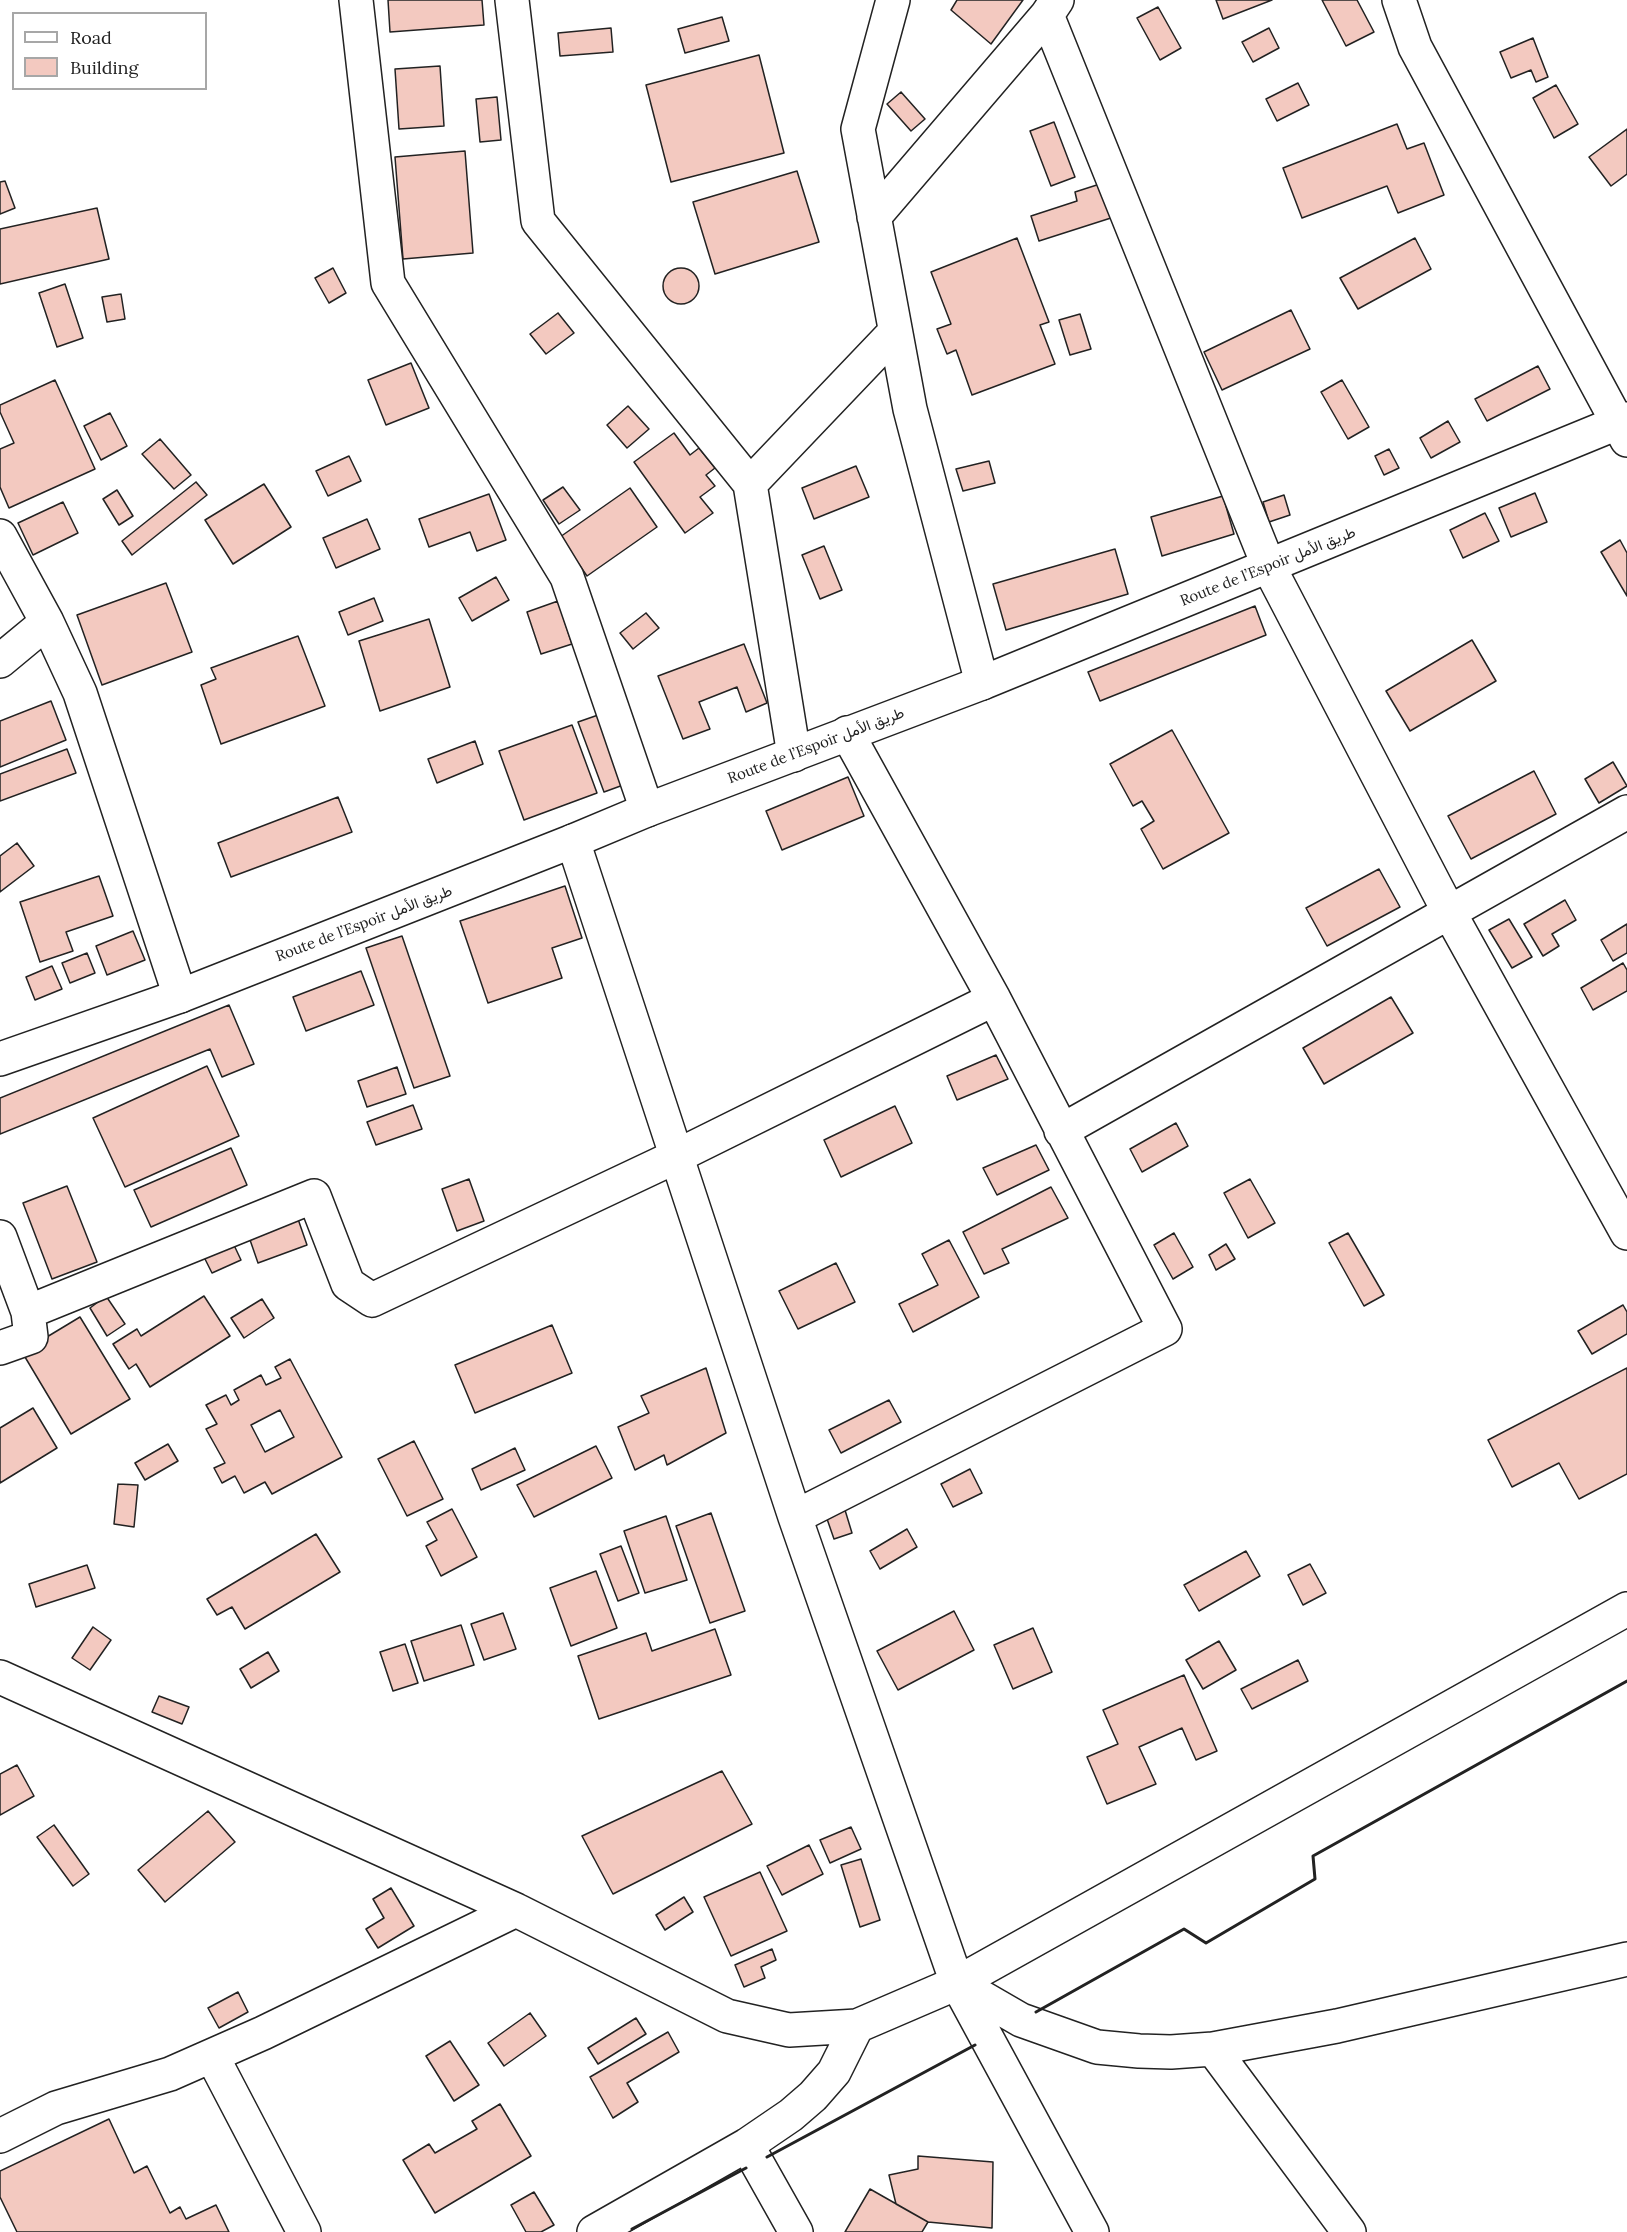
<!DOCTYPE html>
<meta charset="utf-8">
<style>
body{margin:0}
#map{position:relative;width:1627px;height:2232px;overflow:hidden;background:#fff;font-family:Lora,serif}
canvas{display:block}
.legend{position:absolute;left:12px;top:12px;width:195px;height:78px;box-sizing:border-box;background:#fff;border:2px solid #a7a7a7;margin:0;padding:8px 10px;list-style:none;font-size:18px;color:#222}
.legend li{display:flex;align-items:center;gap:12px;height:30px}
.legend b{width:30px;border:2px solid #a7a7a7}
</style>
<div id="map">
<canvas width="1627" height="2232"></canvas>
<ul class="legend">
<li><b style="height:8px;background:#fff"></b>Road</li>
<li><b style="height:16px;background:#f3c9c0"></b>Building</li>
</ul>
</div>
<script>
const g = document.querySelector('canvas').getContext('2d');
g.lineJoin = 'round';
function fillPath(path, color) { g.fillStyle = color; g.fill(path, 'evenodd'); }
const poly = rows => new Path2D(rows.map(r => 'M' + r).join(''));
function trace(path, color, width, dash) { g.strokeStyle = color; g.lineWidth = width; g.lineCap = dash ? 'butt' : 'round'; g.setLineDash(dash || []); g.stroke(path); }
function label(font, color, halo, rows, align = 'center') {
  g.font = font + ' Lora,Vazirmatn,serif'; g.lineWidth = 4.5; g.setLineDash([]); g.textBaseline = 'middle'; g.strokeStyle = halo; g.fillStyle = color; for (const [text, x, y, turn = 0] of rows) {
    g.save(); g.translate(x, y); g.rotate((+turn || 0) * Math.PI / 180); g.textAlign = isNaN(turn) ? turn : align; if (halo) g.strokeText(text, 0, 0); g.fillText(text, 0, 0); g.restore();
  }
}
const building = poly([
 [388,0,482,0,484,25,390,32,388,0],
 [957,0,1023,0,991,44,951,10,957,0],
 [1216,0,1272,0,1223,19,1216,0],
 [1322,0,1357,0,1374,32,1346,46,1322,0],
 [1158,7,1181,48,1160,60,1137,18,1158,7],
 [722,17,729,41,685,53,678,29,722,17],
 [611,28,613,52,560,56,558,33,611,28],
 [1269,28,1279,48,1253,62,1242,42,1269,28],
 [1533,38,1548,77,1536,82,1531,70,1511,78,1500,52,1533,38],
 [759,55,784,153,671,182,646,85,759,55],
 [440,66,444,126,399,129,395,69,440,66],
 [1298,83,1309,105,1277,121,1266,99,1298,83],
 [1556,85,1578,124,1554,138,1533,98,1556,85],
 [901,92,925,119,911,131,887,104,901,92],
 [497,97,501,140,480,142,476,99,497,97],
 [1054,122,1075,177,1051,186,1030,131,1054,122],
 [1397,124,1407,149,1424,143,1444,195,1398,213,1387,186,1302,218,1283,168,1397,124],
 [1627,129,1627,174,1611,186,1589,157,1627,129],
 [465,151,473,253,403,259,395,157,465,151],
 [797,171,819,242,715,274,693,202,797,171],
 [5,181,15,208,0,214,0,182,5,181],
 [1103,183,1114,217,1039,241,1031,216,1077,201,1075,192,1103,183],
 [97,208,109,259,0,284,0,229,97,208],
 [1017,238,1049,322,1040,325,1055,364,972,395,956,350,947,354,937,329,951,324,931,272,1017,238],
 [1415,238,1431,269,1358,309,1340,278,1415,238],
 [333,268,346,293,329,303,315,278,333,268],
 '663 286a18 18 0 1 1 36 0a18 18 0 1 1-36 0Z',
 [65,284,83,338,57,347,39,293,65,284],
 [121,294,125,319,107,322,102,297,121,294],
 [1291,310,1310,349,1222,390,1204,352,1291,310],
 [558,313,574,333,546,354,530,334,558,313],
 [1080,314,1091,349,1070,355,1059,320,1080,314],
 [411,363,429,408,386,425,368,380,411,363],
 [1538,366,1550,389,1487,421,1475,399,1538,366],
 [55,380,95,469,9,508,0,487,0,449,14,443,0,412,0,405,55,380],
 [1342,380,1369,427,1348,439,1321,392,1342,380],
 [628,406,649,429,627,448,607,425,628,406],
 [110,413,127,446,101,460,84,426,110,413],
 [1448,421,1460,442,1431,458,1420,438,1448,421],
 [674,433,690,455,699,448,715,468,706,475,715,486,700,497,713,513,685,533,634,462,674,433],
 [160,439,191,475,174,489,142,454,160,439],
 [1389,449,1399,468,1384,475,1375,456,1389,449],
 [349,456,361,481,328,496,316,471,349,456],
 [989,461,995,483,963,491,956,469,989,461],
 [856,466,869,497,814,519,802,488,856,466],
 [196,482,207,495,132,555,122,541,196,482],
 [264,484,291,527,233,564,205,520,264,484],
 [563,487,580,510,559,524,543,500,563,487],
 [630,488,657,527,587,576,560,537,630,488],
 [117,490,133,516,119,525,103,499,117,490],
 [1535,493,1547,522,1511,537,1499,508,1535,493],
 [489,494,506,540,477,551,470,532,429,547,419,519,489,494],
 [1284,495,1290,515,1269,522,1263,502,1284,495],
 [1223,496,1234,534,1162,556,1151,517,1223,496],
 [63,502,78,533,33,555,18,523,63,502],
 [1485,513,1499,541,1463,558,1450,530,1485,513],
 [367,519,380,549,336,568,323,538,367,519],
 [1620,540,1627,553,1627,596,1601,552,1620,540],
 [824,546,842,590,820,599,802,555,824,546],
 [1115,549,1128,594,1006,630,993,584,1115,549],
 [496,577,509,600,472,621,459,598,496,577],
 [166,583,192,652,102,685,77,615,166,583],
 [374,598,383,621,348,635,339,612,374,598],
 [558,601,572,644,541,654,527,612,558,601],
 [1255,606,1266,635,1100,701,1088,672,1255,606],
 [646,613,659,628,633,649,620,633,646,613],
 [429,619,450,687,380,711,359,641,429,619],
 [298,636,325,706,221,744,201,685,216,679,211,668,298,636],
 [1472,640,1496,681,1410,731,1386,691,1472,640],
 [744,644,767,703,746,712,737,687,699,702,710,729,683,739,658,676,744,644],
 [51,701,66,740,0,767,0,721,51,701],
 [601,714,626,784,604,792,578,722,601,714],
 [572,725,597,793,524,820,499,751,572,725],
 [1172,730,1229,833,1163,869,1141,829,1154,821,1142,801,1133,806,1110,764,1172,730],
 [475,741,483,764,437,783,428,759,475,741],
 [67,749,76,773,0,801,0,774,67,749],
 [1613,762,1627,786,1599,803,1585,779,1613,762],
 [1534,771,1556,814,1471,859,1448,816,1534,771],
 [848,777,864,816,782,850,766,811,848,777],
 [338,797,352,832,231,877,218,843,338,797],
 [17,843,34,866,0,892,0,856,17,843],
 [1379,869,1400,907,1327,946,1306,908,1379,869],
 [99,876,113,916,66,932,73,951,40,962,20,902,99,876],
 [565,886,582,938,552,948,562,978,488,1003,460,921,565,886],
 [1565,900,1576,920,1552,934,1559,946,1543,956,1524,924,1565,900],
 [1509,919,1532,957,1512,968,1489,930,1509,919],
 [1627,924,1627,953,1613,961,1601,940,1627,924],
 [133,931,145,960,107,975,96,946,133,931],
 [402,936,450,1076,414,1088,366,948,402,936],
 [87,953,95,973,70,983,62,963,87,953],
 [1623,963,1627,970,1627,991,1593,1010,1581,988,1623,963],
 [52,966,62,989,35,1000,26,977,52,966],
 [361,971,374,1005,306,1031,293,997,361,971],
 [1391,997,1413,1033,1324,1084,1303,1048,1391,997],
 [229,1005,254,1064,222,1077,210,1049,0,1134,0,1098,229,1005],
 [996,1055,1008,1079,957,1100,947,1076,996,1055],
 [207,1066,239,1136,125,1187,93,1118,207,1066],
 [397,1067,406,1094,367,1107,358,1081,397,1067],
 [413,1105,422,1129,376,1145,367,1122,413,1105],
 [895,1106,912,1143,841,1177,824,1140,895,1106],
 [1176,1123,1188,1146,1142,1172,1130,1149,1176,1123],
 [1036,1145,1049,1170,997,1195,983,1168,1036,1145],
 [231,1148,247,1185,151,1227,134,1190,231,1148],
 [469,1179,484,1221,457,1231,442,1189,469,1179],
 [1250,1179,1275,1223,1248,1238,1224,1193,1250,1179],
 [67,1186,97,1262,52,1279,23,1203,67,1186],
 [1051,1187,1068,1218,1002,1249,1009,1263,984,1274,963,1232,1051,1187],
 [298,1219,307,1245,258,1263,249,1237,298,1219],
 [1174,1233,1193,1267,1173,1279,1154,1245,1174,1233],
 [1348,1233,1384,1295,1364,1306,1329,1243,1348,1233],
 [949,1240,979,1297,913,1332,899,1304,938,1285,922,1254,949,1240],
 [233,1243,241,1260,212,1273,204,1257,233,1243],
 [1226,1244,1235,1259,1216,1270,1209,1255,1226,1244],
 [836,1263,855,1302,798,1329,779,1291,836,1263],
 [106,1296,125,1324,107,1336,90,1308,106,1296],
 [204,1296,230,1336,150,1387,136,1364,129,1369,113,1344,137,1329,141,1336,204,1296],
 [262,1299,274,1318,244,1338,231,1318,262,1299],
 [1623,1305,1627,1312,1627,1334,1592,1354,1578,1331,1623,1305],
 [80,1317,130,1399,71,1434,22,1352,80,1317],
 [552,1325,572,1373,475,1413,455,1365,552,1325],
 [290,1359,342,1457,272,1494,265,1482,244,1493,235,1476,222,1483,214,1468,225,1463,206,1429,217,1424,206,1405,226,1395,231,1405,239,1400,234,1390,261,1375,266,1385,281,1378,275,1367,290,1359],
 [280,1410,294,1437,265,1452,251,1425,280,1410],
 [706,1368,726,1433,667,1465,664,1455,635,1470,618,1427,649,1413,641,1396,706,1368],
 [1627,1368,1627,1474,1579,1499,1559,1463,1512,1487,1488,1440,1627,1368],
 [889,1400,901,1422,841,1453,829,1430,889,1400],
 [33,1408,57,1448,0,1483,0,1428,33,1408],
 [414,1441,443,1499,407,1516,378,1459,414,1441],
 [168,1444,178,1461,145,1480,135,1463,168,1444],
 [596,1446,612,1478,534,1517,517,1485,596,1446],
 [515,1448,525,1470,481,1490,472,1469,515,1448],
 [970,1469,982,1493,953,1507,941,1484,970,1469],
 [118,1484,138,1485,134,1527,114,1524,118,1484],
 [452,1509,477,1557,441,1576,426,1546,437,1540,427,1522,452,1509],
 [845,1510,852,1533,834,1539,826,1516,845,1510],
 [711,1513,745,1611,710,1623,676,1526,711,1513],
 [666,1516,687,1580,645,1593,624,1531,666,1516],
 [907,1529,917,1547,880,1569,870,1551,907,1529],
 [316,1534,340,1572,245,1629,232,1607,217,1615,207,1599,316,1534],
 [621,1546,639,1593,618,1601,600,1554,621,1546],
 [1246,1551,1260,1576,1199,1611,1184,1585,1246,1551],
 [1310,1564,1326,1593,1303,1605,1288,1575,1310,1564],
 [87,1565,95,1588,36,1607,29,1584,87,1565],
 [596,1571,617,1628,571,1646,550,1588,596,1571],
 [954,1611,974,1650,898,1690,877,1651,954,1611],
 [503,1613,516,1649,484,1660,471,1624,503,1613],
 [461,1625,474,1665,424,1681,411,1641,461,1625],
 [93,1627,111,1640,90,1670,72,1658,93,1627],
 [1033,1628,1052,1672,1013,1689,994,1645,1033,1628],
 [715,1629,731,1675,599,1719,578,1656,646,1633,652,1651,715,1629],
 [1219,1641,1236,1670,1203,1689,1186,1660,1219,1641],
 [405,1644,418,1683,393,1691,380,1652,405,1644],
 [268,1652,279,1671,251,1688,240,1669,268,1652],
 [1298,1660,1308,1681,1252,1709,1241,1689,1298,1660],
 [1184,1675,1217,1751,1196,1760,1182,1728,1139,1747,1156,1784,1107,1804,1087,1757,1118,1744,1103,1710,1184,1675],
 [159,1696,189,1707,182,1724,152,1712,159,1696],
 [17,1765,34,1796,0,1815,0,1774,17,1765],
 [722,1771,752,1824,613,1894,582,1836,722,1771],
 [208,1811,235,1842,165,1902,138,1870,208,1811],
 [54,1825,89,1874,73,1886,37,1837,54,1825],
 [851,1827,861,1849,830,1863,820,1840,851,1827],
 [809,1845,823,1874,782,1895,767,1866,809,1845],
 [861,1859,880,1920,860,1927,841,1865,861,1859],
 [760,1872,787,1931,731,1956,704,1897,760,1872],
 [391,1888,414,1926,378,1948,366,1929,384,1918,373,1899,391,1888],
 [684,1897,693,1912,665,1930,656,1915,684,1897],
 [772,1949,776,1960,761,1967,765,1978,744,1987,735,1965,772,1949],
 [238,1992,248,2012,219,2028,208,2008,238,1992],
 [530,2013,546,2036,504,2066,488,2043,530,2013],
 [636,2018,646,2034,598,2064,588,2048,636,2018],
 [668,2032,679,2052,627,2083,638,2102,613,2118,590,2077,668,2032],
 [450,2041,479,2085,454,2101,426,2056,450,2041],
 [500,2104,531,2156,435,2213,403,2160,429,2144,435,2153,477,2129,472,2121,500,2104],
 [109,2119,134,2173,147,2166,170,2213,180,2207,186,2219,216,2205,229,2232,17,2232,0,2197,0,2171,109,2119],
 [918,2156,993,2162,992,2228,928,2222,896,2204,889,2175,918,2169,918,2156],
 [870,2189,928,2222,922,2232,845,2232,870,2189],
 [534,2192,554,2225,541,2232,526,2232,511,2205,534,2192]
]);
fillPath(building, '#f3c9c0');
trace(building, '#222', 1.5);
const minor = poly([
 [356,0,388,283,567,577,647,810],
 [512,0,538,221,750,484,794,755],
 [893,0,858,129,910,409,982,683],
 [1399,0,1415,47,1627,440],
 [1047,15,1269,567,1449,912,1627,1233],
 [874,217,1047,15,1057,0],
 [750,484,895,332],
 [0,536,47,622,80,693,180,996],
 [0,661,47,622],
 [573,841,795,1517,957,1983,1092,2232],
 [1061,1131,1627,812],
 [0,1237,28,1312],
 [0,1348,31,1337,28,1312,314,1196,348,1284,372,1300,677,1156,994,999],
 [795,1517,1165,1329,994,999,847,733],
 [0,1677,516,1910,727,2016,789,2030,857,2026,957,1983,1627,1609],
 [957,1983,1021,2020,1097,2047,1139,2051,1171,2052,1213,2049,1337,2026,1627,1959],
 [1213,2049,1349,2232],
 [212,2056,304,2232],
 [0,2136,56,2108,170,2074,263,2033,516,1910],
 [747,2145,796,2232],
 [594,2232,747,2145,791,2115,813,2096,834,2072,857,2026]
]);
const highway = poly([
 [0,1059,180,996,573,841,647,810,982,683,1627,419]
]);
trace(minor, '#222', 36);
trace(highway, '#222', 36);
trace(minor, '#fff', 33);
trace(highway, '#fff', 33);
trace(poly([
 [1036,2012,1184,1929,1206,1943,1315,1879,1313,1856,1627,1681],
 [767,2157,975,2045],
 [632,2229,746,2168]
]), '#222', 3);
label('15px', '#222', '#fff', [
 ["Route de l’Espoir طريق الأمل",1268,567,-22],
 ["Route de l’Espoir طريق الأمل",816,746,-21],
 ["Route de l’Espoir طريق الأمل",364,924,-21]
]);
</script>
